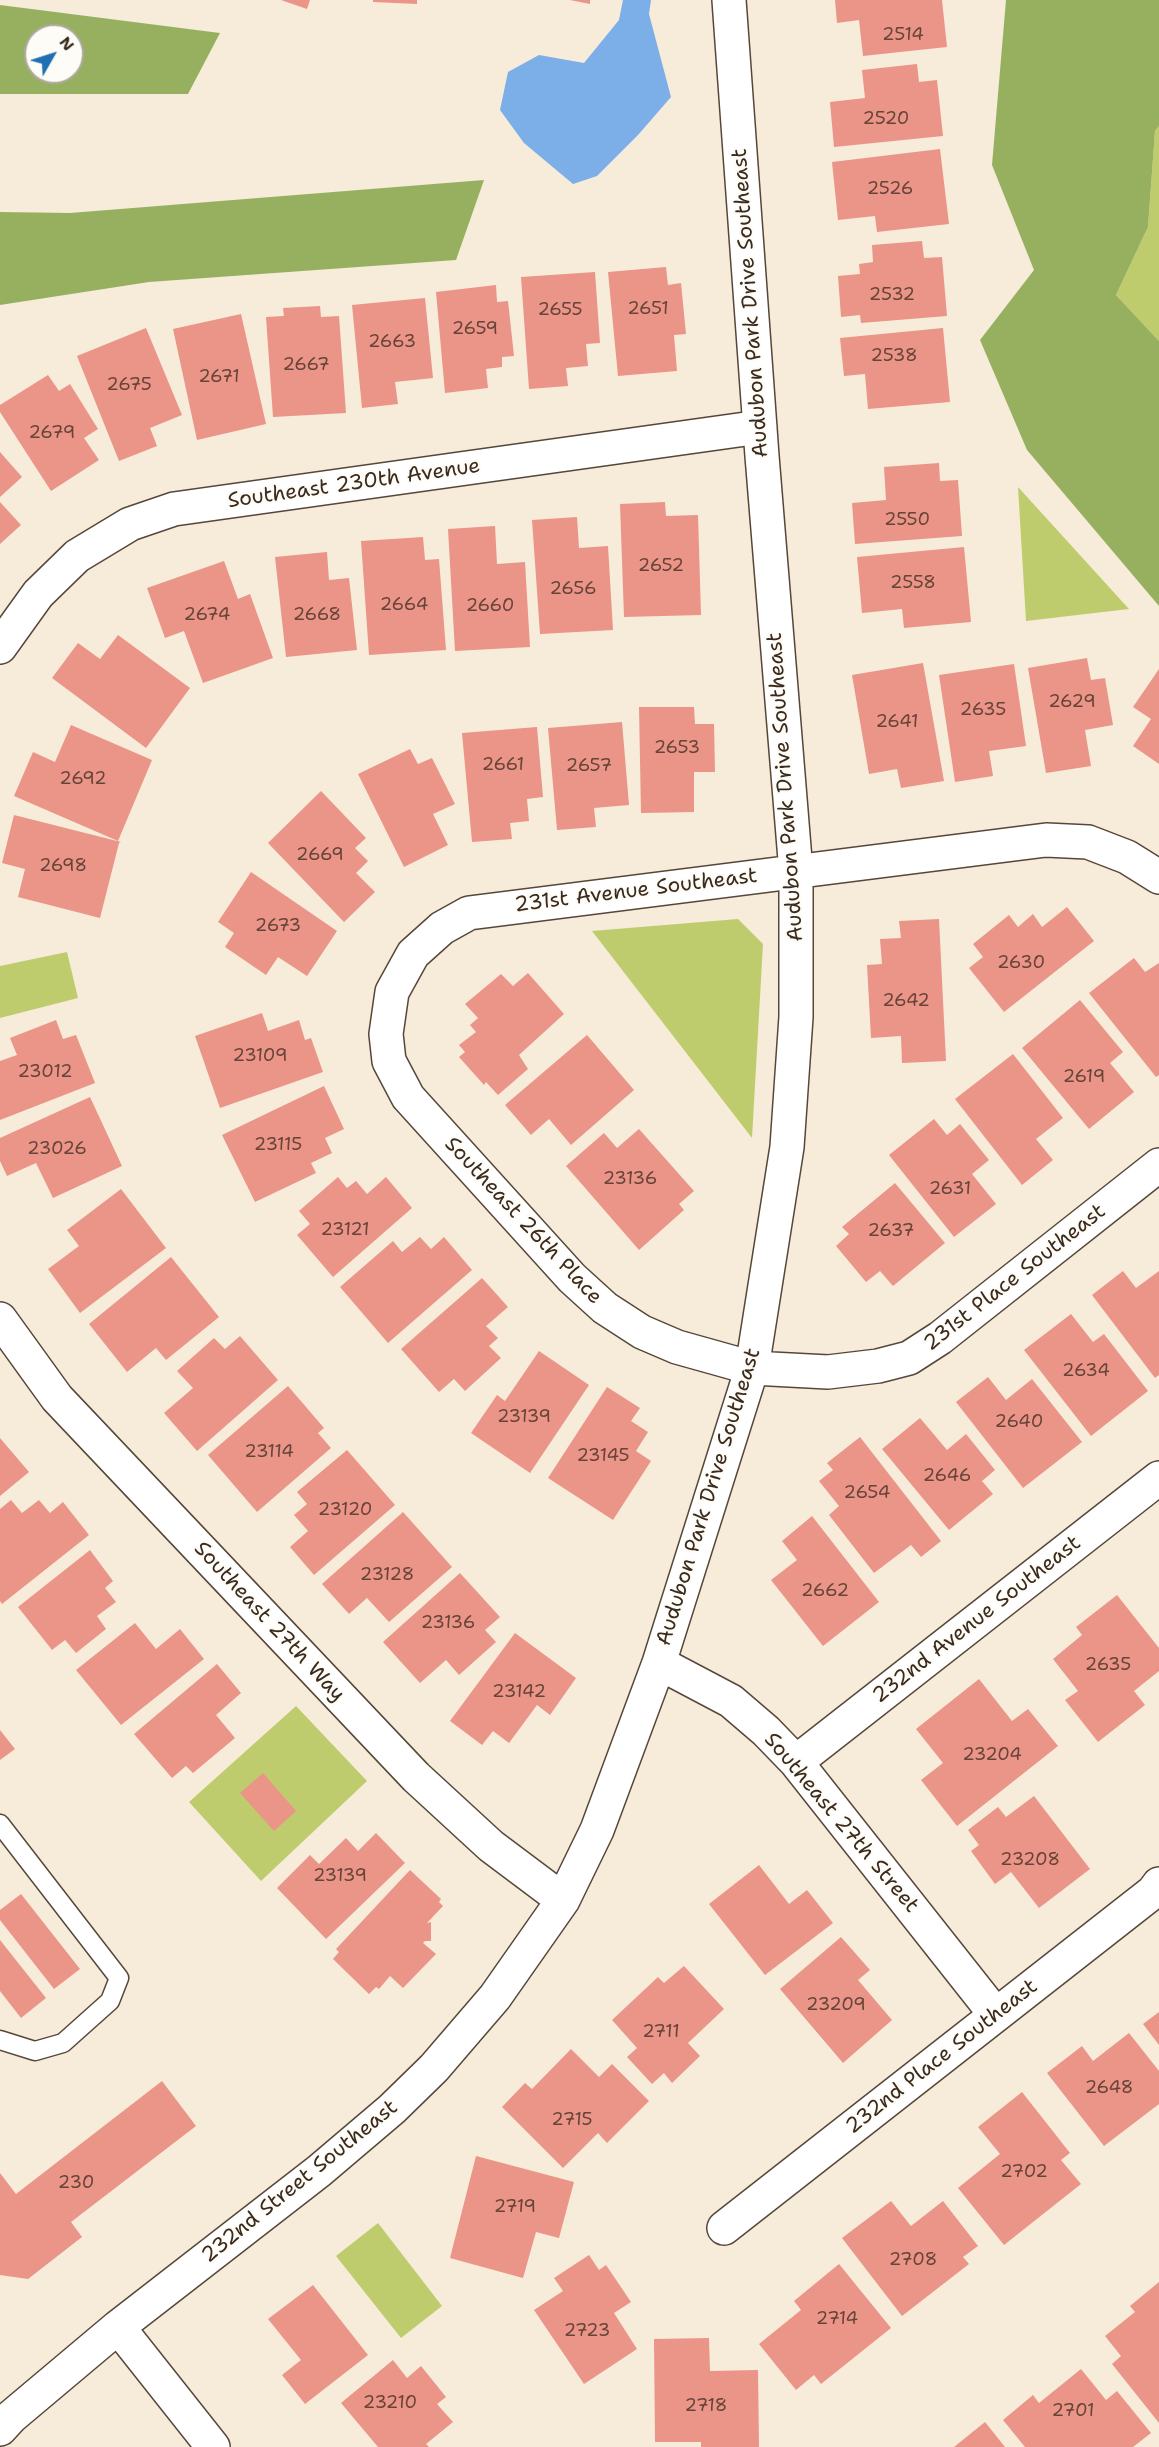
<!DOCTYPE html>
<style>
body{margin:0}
#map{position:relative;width:1159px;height:2447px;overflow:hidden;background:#f6ecd9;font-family:"Shantell Sans",sans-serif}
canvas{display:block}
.north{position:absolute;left:24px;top:24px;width:60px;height:60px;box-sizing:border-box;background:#fdfcf7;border:2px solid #afa8a0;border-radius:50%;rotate:51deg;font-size:16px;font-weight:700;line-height:24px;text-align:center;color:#3b2a1e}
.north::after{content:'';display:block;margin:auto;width:21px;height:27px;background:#1f6fb2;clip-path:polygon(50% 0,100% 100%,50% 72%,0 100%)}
</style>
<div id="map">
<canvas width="1159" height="2447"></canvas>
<div class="north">N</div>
</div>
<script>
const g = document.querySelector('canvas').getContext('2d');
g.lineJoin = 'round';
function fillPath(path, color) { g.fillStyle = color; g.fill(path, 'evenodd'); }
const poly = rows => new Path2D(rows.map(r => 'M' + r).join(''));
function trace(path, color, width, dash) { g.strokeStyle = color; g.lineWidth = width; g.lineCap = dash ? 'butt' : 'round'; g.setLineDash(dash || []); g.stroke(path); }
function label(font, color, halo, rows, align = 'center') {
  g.font = font + ' "Shantell Sans",sans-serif'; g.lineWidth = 4.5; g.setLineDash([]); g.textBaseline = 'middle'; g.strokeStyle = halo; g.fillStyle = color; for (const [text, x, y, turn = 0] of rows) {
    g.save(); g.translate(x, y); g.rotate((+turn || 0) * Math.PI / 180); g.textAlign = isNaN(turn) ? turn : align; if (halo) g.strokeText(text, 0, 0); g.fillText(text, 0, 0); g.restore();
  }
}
fillPath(poly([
 [1159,126,1159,341,1116,295,1148,227,1155,131],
 [1018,487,1129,609,1026,621],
 [738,919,763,944,752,1138,592,931],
 [67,952,78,998,0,1018,0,966],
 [296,1706,367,1781,261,1881,189,1802],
 [378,2223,442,2306,401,2338,336,2256]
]), '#bfcc6d');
fillPath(poly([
 [1006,0,1159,0,1159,126,1155,131,1148,227,1116,295,1159,341,1159,606,1027,450,980,340,1034,270,992,165],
 [0,5,220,33,188,94,0,94],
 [36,36,72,36,72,72,36,72],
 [484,180,456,260,149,282,0,305,0,212,70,213]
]), '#97b060');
fillPath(poly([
 [623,0,651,0,649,14,671,97,638,135,597,176,573,184,524,143,500,110,508,72,539,55,584,63,619,20]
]), '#7caee8');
fillPath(poly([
 [281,0,310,0,307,9],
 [373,0,417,0,417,4,373,2],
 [570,0,590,0,590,4],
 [835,0,942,0,947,47,863,56,859,20,837,23],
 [917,64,919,82,937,80,943,136,834,147,830,102,865,98,862,70],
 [940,149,949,224,877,232,875,216,838,220,832,162],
 [922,241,924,258,942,257,947,316,861,323,860,315,841,317,838,276,860,274,859,264,873,262,872,245],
 [666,267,668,285,681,283,686,334,674,335,677,371,618,376,608,272],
 [595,272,600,343,586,344,588,366,566,368,568,386,529,389,521,277],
 [496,285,497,302,508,301,514,356,502,357,502,367,486,369,488,388,445,393,436,292],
 [425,298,433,378,395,382,398,404,362,408,352,305],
 [320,306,321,317,339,316,346,413,273,417,266,317,284,316,283,308],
 [241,314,266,424,197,440,173,329],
 [146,328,182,415,150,428,157,446,119,461,77,356],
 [943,328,950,402,868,409,865,374,844,376,840,338],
 [48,375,59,391,70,384,98,429,84,438,99,460,51,491,0,412,0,405],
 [0,452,22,477,0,497],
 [939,463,940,481,958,480,962,536,855,544,852,503,886,500,884,467],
 [0,502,21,525,0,544],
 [665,502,666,516,698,515,701,615,624,617,620,504],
 [577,517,579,548,608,546,613,630,540,634,532,520],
 [495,526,497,564,525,562,530,647,455,651,448,529],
 [423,537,425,560,439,559,446,650,369,655,361,541],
 [964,547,971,622,904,628,902,609,862,613,857,557],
 [327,552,329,580,349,578,357,650,286,657,275,557],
 [224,561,238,599,250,594,273,658,203,683,184,631,165,638,147,588],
 [118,635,190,688,146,748,52,678,78,643,100,659],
 [1087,658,1091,680,1105,678,1113,725,1085,730,1091,766,1046,773,1028,668],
 [923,663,944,781,901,788,897,769,869,774,852,675],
 [1014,664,1026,746,989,751,993,776,955,782,939,675],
 [1159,669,1159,764,1133,746,1151,719,1133,707],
 [639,707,694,707,695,724,714,724,715,772,694,772,694,812,641,813],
 [622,722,629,805,594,808,596,827,557,830,548,728],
 [71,725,152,760,118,841,14,796,33,752,55,762],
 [537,727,543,797,527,799,529,821,510,823,512,839,472,842,462,733],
 [410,749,418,764,432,758,455,804,433,814,448,845,404,867,358,774],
 [321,791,366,838,355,848,368,861,356,873,375,892,344,922,268,843],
 [14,815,121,842,119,843,100,918,18,897,25,869,2,863],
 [251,872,337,931,307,976,278,957,266,975,225,947,234,933,218,922],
 [1067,907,1094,941,1004,1012,969,968,983,957,973,944,1009,915,1018,927,1033,914,1042,927],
 [939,919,946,1061,902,1063,901,1036,871,1038,867,965,882,964,880,939,901,938,899,921],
 [1134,958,1145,972,1159,963,1159,1075,1156,1077,1089,993],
 [528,973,564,1014,519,1055,528,1069,498,1095,486,1082,484,1085,459,1057,465,1052,459,1045,476,1032,470,1025,478,1018,465,1004,501,974,513,986],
 [1080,1000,1123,1052,1110,1063,1134,1092,1089,1129,1022,1048],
 [262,1013,268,1031,299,1020,305,1040,311,1038,323,1072,220,1108,195,1036],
 [56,1020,63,1039,76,1035,95,1083,0,1120,0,1061,17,1055,10,1038],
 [587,1035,634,1090,571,1145,549,1119,531,1135,505,1105],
 [1013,1054,1063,1118,1036,1139,1053,1160,1022,1185,955,1099],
 [324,1086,344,1129,325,1138,332,1153,311,1163,316,1173,255,1202,222,1135],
 [90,1097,122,1166,53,1198,36,1163,7,1176,0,1161,0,1138],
 [934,1119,947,1135,960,1124,989,1160,972,1174,996,1204,954,1237,889,1155],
 [639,1129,694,1191,679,1204,684,1210,639,1250,566,1166,604,1133,617,1148],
 [338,1177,347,1188,356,1181,367,1194,386,1177,412,1208,333,1277,297,1235,310,1224,299,1211],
 [895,1183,945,1243,893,1286,880,1271,866,1282,836,1246,849,1234,842,1227],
 [121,1189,166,1248,80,1313,48,1269,79,1246,67,1230],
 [420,1237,431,1249,444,1237,472,1270,388,1343,340,1287,393,1241,402,1252],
 [171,1257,219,1317,166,1360,156,1348,127,1372,89,1324],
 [1123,1271,1136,1288,1159,1271,1159,1375,1155,1378,1092,1295],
 [482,1278,508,1307,486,1326,498,1338,489,1346,501,1358,465,1391,454,1379,439,1392,401,1349],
 [1071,1314,1093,1342,1104,1334,1148,1391,1091,1436,1024,1350],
 [240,1336,278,1380,197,1451,164,1413,193,1388,177,1371,214,1338,225,1349],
 [539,1351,589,1385,530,1473,471,1433,497,1395,505,1401],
 [988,1377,1006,1400,1032,1379,1082,1442,1023,1488,956,1402],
 [288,1386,324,1428,318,1433,331,1448,257,1512,208,1455],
 [607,1387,640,1408,631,1421,648,1432,636,1451,651,1461,613,1520,548,1478],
 [920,1418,947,1450,966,1434,995,1470,982,1481,993,1494,949,1530,882,1449],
 [860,1437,941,1541,921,1557,911,1545,874,1573,829,1515,839,1506,819,1481,833,1470,827,1463],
 [0,1438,29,1472,0,1496],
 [347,1450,395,1505,314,1575,290,1547,308,1531,294,1515,307,1504,297,1492],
 [11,1500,22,1513,39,1500,50,1513,63,1502,89,1535,2,1604,0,1601,0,1509],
 [403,1512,452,1567,389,1622,367,1598,349,1614,322,1584],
 [812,1516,879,1602,823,1646,771,1580,797,1560,782,1541],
 [90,1550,113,1581,105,1588,116,1602,97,1616,106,1629,76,1653,65,1640,52,1650,18,1607],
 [460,1573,500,1617,485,1630,496,1642,459,1675,446,1660,420,1683,383,1642],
 [1117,1595,1159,1648,1159,1671,1134,1691,1145,1705,1098,1742,1065,1700,1078,1691,1053,1659,1082,1635,1076,1627],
 [135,1623,156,1649,180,1629,204,1659,121,1725,76,1670],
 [515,1633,576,1678,550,1715,537,1705,509,1743,493,1731,482,1745,450,1721],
 [217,1664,241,1693,216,1715,235,1738,193,1773,186,1766,172,1778,134,1734],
 [979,1679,1012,1721,1028,1709,1058,1746,957,1826,921,1780,943,1763,916,1729],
 [0,1730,15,1749,0,1760],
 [263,1773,296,1811,274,1831,240,1793],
 [1034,1796,1090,1869,1039,1908,1011,1872,995,1884,971,1851,979,1845,968,1830,998,1807,1006,1817],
 [376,1833,405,1863,326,1939,277,1888,310,1855,319,1864,346,1838,358,1851],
 [759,1865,789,1904,807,1890,833,1923,765,1975,709,1904],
 [410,1870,441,1899,439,1902,443,1906,427,1923,431,1922,431,1941,425,1941,423,1943,436,1954,403,1988,390,1976,379,1989,376,1987,369,1994,333,1959,339,1952,336,1949],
 [21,1894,80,1969,54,1989,0,1920,0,1910],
 [841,1937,870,1970,858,1980,892,2020,843,2063,780,1989],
 [0,1940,46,1998,21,2018,0,1991],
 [684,1966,724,2009,688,2043,700,2056,672,2083,664,2073,652,2084,627,2057,637,2048,612,2020,658,1977,664,1983],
 [1159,2012,1159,2045,1143,2024],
 [1129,2033,1159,2071,1159,2104,1104,2146,1047,2073,1082,2046,1093,2061],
 [571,2049,599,2077,612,2064,649,2101,607,2143,598,2133,563,2168,502,2107,525,2083,532,2089],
 [162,2081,196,2126,71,2222,82,2237,28,2279,0,2275,0,2173,16,2194],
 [1022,2092,1070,2153,1061,2160,1081,2184,1004,2245,958,2188,1000,2154,978,2127],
 [476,2156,574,2182,559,2238,536,2232,523,2278,450,2258],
 [891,2201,911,2226,943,2201,978,2246,963,2257,969,2264,902,2316,842,2238],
 [589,2255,599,2270,606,2265,631,2302,614,2313,637,2349,584,2384,534,2310,563,2291,554,2278],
 [839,2264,891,2328,821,2384,814,2375,796,2390,759,2344,801,2310,794,2301],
 [1159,2282,1159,2423,1112,2364,1121,2356,1105,2336,1135,2312,1130,2306],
 [313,2285,368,2355,305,2404,282,2375,301,2360,268,2319],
 [709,2338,710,2371,758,2370,759,2447,701,2447,701,2442,655,2442,654,2339],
 [393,2360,407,2378,421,2366,446,2397,437,2404,453,2422,426,2444,429,2447,378,2447,341,2403],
 [1081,2369,1106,2400,1117,2391,1151,2433,1133,2447,1025,2447,1003,2420,1033,2395,1039,2403],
 [985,2422,1005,2447,954,2447]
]), '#eb9488');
const lane = poly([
 [0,1824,119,1978,110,2001,63,2043,35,2051,0,2040]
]);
const street = poly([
 [0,647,38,594,77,556,130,524,174,509,760,427],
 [1159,877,1127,857,1088,842,1046,840,469,913,442,928,413,954,392,992,386,1034,389,1061,408,1097,572,1278,605,1308,642,1332,677,1347,752,1368,828,1372,878,1366,909,1358,940,1338,1159,1165],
 [0,1319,57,1398,416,1777,491,1846,563,1900],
 [659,1663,731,1701,766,1731,796,1762,996,2015],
 [796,1762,1159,1478],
 [724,2228,1153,1892,1159,1884],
 [118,2327,213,2447],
 [0,2429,11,2417,118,2327,319,2171,392,2109,434,2068,495,1997,563,1900,597,1830,659,1663,752,1368,787,1147,796,1017,796,872,762,456,729,0]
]);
trace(lane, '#57473a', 21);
trace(street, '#57473a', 36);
trace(lane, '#fff', 18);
trace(street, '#fff', 33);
label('18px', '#674438', null, [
 ["2514",903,35],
 ["2520",886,119],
 ["2526",890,189],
 ["2532",892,295],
 ["2651",648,309],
 ["2655",560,310],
 ["2659",475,329],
 ["2663",392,342],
 ["2538",894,356],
 ["2667",306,365],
 ["2671",219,377],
 ["2675",129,385],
 ["2679",52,433],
 ["2550",907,520],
 ["2652",661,566],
 ["2558",913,583],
 ["2656",573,589],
 ["2664",404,605],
 ["2660",490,606],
 ["2674",207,615],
 ["2668",317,615],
 ["2629",1072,702],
 ["2635",983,710],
 ["2641",897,722],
 ["2653",677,748],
 ["2661",503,765],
 ["2657",589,766],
 ["2692",83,779],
 ["2669",320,855],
 ["2698",63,866],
 ["2673",278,926],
 ["2630",1021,963],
 ["2642",906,1001],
 ["23109",260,1056],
 ["23012",45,1072],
 ["2619",1084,1077],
 ["23115",278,1145],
 ["23026",57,1149],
 ["23136",630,1179],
 ["2631",950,1189],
 ["23121",345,1230],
 ["2637",891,1231],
 ["2634",1086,1371],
 ["23139",524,1417],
 ["2640",1019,1422],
 ["23114",269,1452],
 ["23145",603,1456],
 ["2646",947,1476],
 ["2654",867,1493],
 ["23120",345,1510],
 ["23128",387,1575],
 ["2662",825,1591],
 ["23136",448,1623],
 ["2635",1108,1665],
 ["23142",519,1692],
 ["23204",992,1755],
 ["23208",1030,1860],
 ["23139",340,1876],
 ["23209",836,2005],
 ["2711",661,2032],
 ["2648",1109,2088],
 ["2715",572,2120],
 ["2702",1024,2172],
 ["230",76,2183],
 ["2719",515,2207],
 ["2708",913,2260],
 ["2714",837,2319],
 ["2723",587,2331],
 ["23210",390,2403],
 ["2718",706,2406],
 ["2701",1073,2411]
]);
label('21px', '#3b2a1e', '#fdfcf7', [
 ["Audubon Park Drive Southeast",751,303,-94],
 ["Southeast 230th Avenue",354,484,-8],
 ["Audubon Park Drive Southeast",786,787,-94],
 ["231st Avenue Southeast",636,891,-7],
 ["Southeast 26th Place",523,1221,47],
 ["231st Place Southeast",1015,1278,-38],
 ["Audubon Park Drive Southeast",709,1497,-73],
 ["232nd Avenue Southeast",977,1620,-38],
 ["Southeast 27th Way",269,1622,47],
 ["Southeast 27th Street",841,1823,50],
 ["232nd Place Southeast",942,2057,-38],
 ["232nd Street Southeast",300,2182,-39]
]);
</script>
